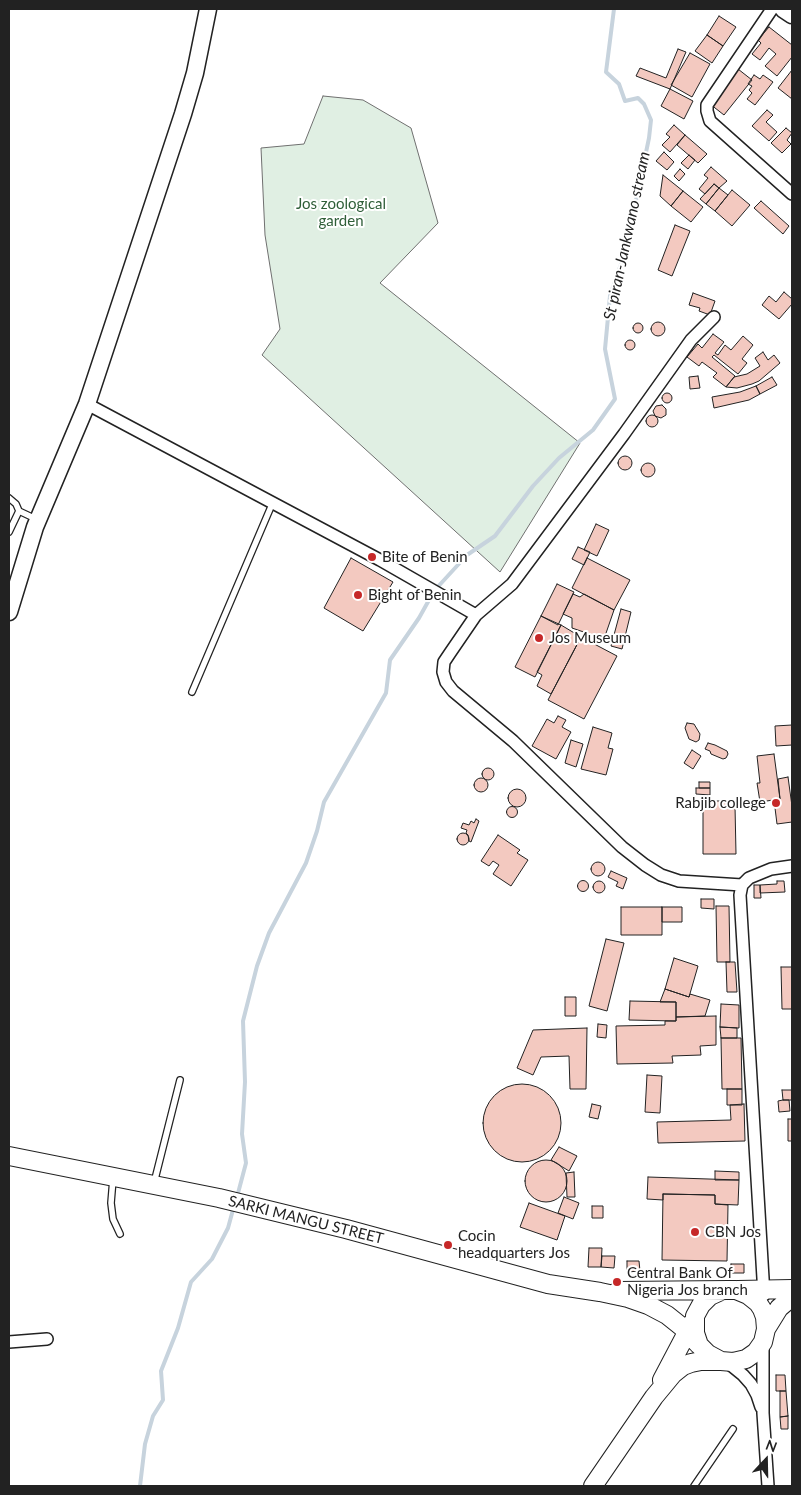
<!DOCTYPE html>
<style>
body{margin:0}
#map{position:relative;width:801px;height:1495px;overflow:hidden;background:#fff;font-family:Lato,sans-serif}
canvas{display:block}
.frame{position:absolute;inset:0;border:10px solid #222;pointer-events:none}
.north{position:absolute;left:741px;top:1435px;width:50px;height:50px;-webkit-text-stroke:4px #fff;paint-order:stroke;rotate:21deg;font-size:14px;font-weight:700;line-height:20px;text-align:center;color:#222}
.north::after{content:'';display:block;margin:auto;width:18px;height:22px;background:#222;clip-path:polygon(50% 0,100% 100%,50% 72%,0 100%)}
</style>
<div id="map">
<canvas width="801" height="1495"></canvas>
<div class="frame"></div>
<div class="north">N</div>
</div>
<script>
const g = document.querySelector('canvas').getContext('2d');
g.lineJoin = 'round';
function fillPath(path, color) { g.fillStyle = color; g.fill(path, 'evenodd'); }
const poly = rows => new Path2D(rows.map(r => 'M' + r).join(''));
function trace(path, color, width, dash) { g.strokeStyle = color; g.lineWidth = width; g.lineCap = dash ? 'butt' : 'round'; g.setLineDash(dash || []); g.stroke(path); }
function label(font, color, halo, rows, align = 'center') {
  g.font = font + ' Lato,sans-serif'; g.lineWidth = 4; g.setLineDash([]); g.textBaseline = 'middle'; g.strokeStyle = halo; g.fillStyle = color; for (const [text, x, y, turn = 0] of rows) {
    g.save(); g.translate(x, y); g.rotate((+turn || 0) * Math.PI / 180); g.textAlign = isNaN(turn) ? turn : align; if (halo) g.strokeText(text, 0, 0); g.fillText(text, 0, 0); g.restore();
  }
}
const green = poly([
 [323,96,363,100,411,128,438,223,380,283,580,443,500,572,262,355,280,329,265,235,261,148,304,144,323,96]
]);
fillPath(green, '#e0efe3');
trace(green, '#6f6f6f', 1);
trace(poly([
 [237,1197,246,1163,242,1134,245,1082,243,1021,257,966,269,933,306,863,317,831,324,802,386,693,390,660,419,618,434,591,467,555,495,536,533,486,559,458,593,430,615,399,605,349,610,296,625,253,649,138,651,120,644,104,638,98,625,101,619,84,606,72,614,9],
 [140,1486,145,1444,153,1416,163,1400,161,1371,178,1328,191,1282,212,1259,228,1228,234,1206]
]), '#c7d3dd', 4);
const building = poly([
 [719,16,736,27,723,46,707,35,719,16],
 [769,27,792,45,792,57,777,76,765,66,776,54,769,48,760,60,752,54,761,43,758,40,769,27],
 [707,35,723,46,712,63,695,51,707,35],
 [678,49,686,52,670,89,636,76,640,68,666,78,678,49],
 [690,53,710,64,692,97,671,85,690,53],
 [738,69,752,80,724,115,710,104,738,69],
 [792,70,792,99,778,88,792,70],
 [754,75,760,79,763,75,773,82,755,105,747,99,752,93,749,90,752,86,748,84,754,75],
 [670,89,693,101,684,119,661,106,670,89],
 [767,110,773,115,766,122,777,132,769,141,752,126,767,110],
 [674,125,685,135,670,152,662,145,670,137,666,134,674,125],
 [786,128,792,133,787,140,791,144,782,153,771,143,786,128],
 [685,135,707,154,698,163,677,145,685,135],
 [664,152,674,162,667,170,656,161,664,152],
 [689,155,695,160,688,169,681,163,689,155],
 [711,167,727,181,719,188,714,184,705,194,699,189,708,178,704,175,711,167],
 [680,169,685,174,679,181,674,176,680,169],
 [663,175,683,191,671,206,660,196,663,175],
 [714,184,719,188,706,204,700,199,714,184],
 [719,188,728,195,715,211,706,204,719,188],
 [732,190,750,205,732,226,715,211,732,190],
 [683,191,703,207,691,222,671,206,683,191],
 [761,201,789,226,783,234,754,208,761,201],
 [675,225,690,231,672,276,658,270,675,225],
 [784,292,792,299,792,304,779,319,762,305,769,296,776,302,784,292],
 [693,293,715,301,710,315,699,311,700,308,689,305,693,293],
 '651 329a7 7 0 1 1 14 0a7 7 0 1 1-14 0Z',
 '633 328a5 5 0 1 1 10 0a5 5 0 1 1-10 0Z',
 [713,334,724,342,715,353,718,355,725,345,731,350,743,336,753,345,742,359,747,363,738,374,714,355,712,357,735,376,726,387,713,377,717,373,702,362,699,366,687,357,698,344,702,348,713,334],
 '625 345a5 5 0 1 1 10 0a5 5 0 1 1-10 0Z',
 [763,352,768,360,774,355,780,363,759,381,752,384,737,388,726,387,734,377,747,374,760,366,755,358,763,352],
 [698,376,700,388,690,389,689,377,698,376],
 [772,377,777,385,760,394,756,386,772,377],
 [756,386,760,394,749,400,714,408,712,397,740,392,756,386],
 '662 398a5 5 0 1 1 10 0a5 5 0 1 1-10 0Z',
 [662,405,666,409,666,415,661,418,655,416,653,411,656,406,662,405],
 '646 421a6 6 0 1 1 12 0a6 6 0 1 1-12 0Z',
 '618 463a7 7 0 1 1 14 0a7 7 0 1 1-14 0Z',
 '641 470a7 7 0 1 1 14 0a7 7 0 1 1-14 0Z',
 [596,524,609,530,597,556,584,550,596,524],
 [578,547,590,552,584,565,572,559,578,547],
 [351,558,393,582,363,631,324,608,351,558],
 [587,558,630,580,614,610,572,588,587,558],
 [557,584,574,592,558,625,541,616,557,584],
 [573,594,580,597,584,594,614,610,604,639,572,628,572,618,563,614,573,594],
 [621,609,631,612,622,649,611,646,621,609],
 [541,616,561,625,535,677,515,667,541,616],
 [561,625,581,637,551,694,537,686,542,675,537,672,561,625],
 [581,637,617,656,584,719,548,700,581,637],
 [558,716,566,720,562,727,571,732,556,759,532,746,547,719,554,723,558,716],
 [687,723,694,724,700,734,699,740,696,742,689,739,685,728,687,723],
 [792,725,792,745,776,746,775,726,792,725],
 [593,727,612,733,608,748,613,749,606,775,581,769,593,727],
 [571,740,583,744,576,767,565,763,571,740],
 [708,743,715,745,727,751,728,754,726,758,723,759,711,754,710,751,705,749,708,743],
 [692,750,701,756,693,769,684,763,692,750],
 [774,754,780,799,760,802,757,783,760,783,757,756,774,754],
 '482 774a6 6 0 1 1 12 0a6 6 0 1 1-12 0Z',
 [788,777,792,806,792,822,777,824,774,800,780,799,778,779,788,777],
 '474 785a7 7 0 1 1 14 0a7 7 0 1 1-14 0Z',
 [699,782,710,782,710,788,699,788,699,782],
 [696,788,710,788,710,795,696,794,696,788],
 '508 798a9 9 0 1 1 18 0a9 9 0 1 1-18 0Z',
 [703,801,728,801,728,806,735,806,736,854,703,854,703,801],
 '506.5 812a5.5 5.5 0 1 1 11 0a5.5 5.5 0 1 1-11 0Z',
 [476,819,479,821,471,842,469,841,468,835,466,833,467,830,461,828,463,823,469,825,471,821,474,823,476,819],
 '457 839a6 6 0 1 1 12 0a6 6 0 1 1-12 0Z',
 [498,835,520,850,517,853,528,860,511,886,493,874,499,865,493,861,489,866,481,861,498,835],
 '591 869a7 7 0 1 1 14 0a7 7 0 1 1-14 0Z',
 [611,871,627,878,623,889,616,886,618,882,608,877,611,871],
 '577.5 886a5.5 5.5 0 1 1 11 0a5.5 5.5 0 1 1-11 0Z',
 '593 887a6 6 0 1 1 12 0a6 6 0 1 1-12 0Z',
 [777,881,784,881,785,892,760,893,760,885,777,884,777,881],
 [754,885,760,885,761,898,754,898,754,885],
 [701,899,714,899,714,909,701,908,701,899],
 [716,906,729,906,730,962,717,962,716,906],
 [621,907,662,907,662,935,621,935,621,907],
 [662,907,682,907,682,922,662,922,662,907],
 [606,939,624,943,607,1011,589,1006,606,939],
 [674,958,698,966,689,997,665,989,674,958],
 [726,962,735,962,737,992,727,992,726,962],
 [781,967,792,967,792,1009,782,1009,781,967],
 [665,989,689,997,690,994,710,1000,705,1016,676,1017,676,1002,660,1002,665,989],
 [565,997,576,997,576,1016,565,1016,565,997],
 [630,1001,676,1002,676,1021,629,1020,630,1001],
 [721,1004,739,1005,739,1028,720,1027,721,1004],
 [716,1016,716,1045,700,1046,701,1055,672,1056,673,1063,617,1064,616,1026,665,1025,665,1021,676,1021,676,1017,716,1016],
 [598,1024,607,1025,606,1038,597,1037,598,1024],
 [720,1027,737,1028,737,1038,721,1038,720,1027],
 [587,1028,586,1089,570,1089,569,1056,541,1057,533,1075,517,1068,533,1030,587,1028],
 [721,1038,741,1038,742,1089,722,1089,721,1038],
 [647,1075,662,1076,660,1113,645,1112,647,1075],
 '483 1123a39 39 0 1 1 78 0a39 39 0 1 1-78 0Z',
 [727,1089,742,1089,742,1105,727,1105,727,1089],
 [782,1090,792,1090,792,1100,783,1100,782,1090],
 [783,1100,789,1100,790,1111,779,1112,778,1101,783,1100],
 [592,1104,601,1106,598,1119,589,1117,592,1104],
 [744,1104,745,1141,658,1143,657,1122,731,1120,730,1105,744,1104],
 [788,1119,792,1119,792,1141,788,1141,788,1119],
 [559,1147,577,1156,569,1171,551,1160,559,1147],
 '525 1181a21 21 0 1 1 42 0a21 21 0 1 1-42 0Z',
 [715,1171,739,1172,739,1180,715,1180,715,1171],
 [574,1172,575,1197,567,1197,566,1173,574,1172],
 [648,1177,739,1180,738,1205,715,1204,715,1195,663,1194,663,1200,647,1199,648,1177],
 [663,1194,715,1195,715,1204,728,1205,727,1261,662,1260,663,1194],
 [564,1197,579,1203,573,1219,558,1213,564,1197],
 [529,1203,565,1216,557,1240,520,1227,529,1203],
 [592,1206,603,1206,603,1218,592,1218,592,1206],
 [589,1248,602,1248,601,1267,588,1267,589,1248],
 [602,1256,615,1256,614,1268,601,1267,602,1256],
 [627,1261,639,1261,640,1271,627,1272,627,1261],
 [731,1264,744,1264,744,1273,731,1273,731,1264],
 [776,1375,785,1375,786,1391,776,1391,776,1375],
 [780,1391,786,1391,788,1416,780,1417,780,1391],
 [788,1416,788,1429,781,1429,780,1417,788,1416]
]);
fillPath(building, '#f3c9c0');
trace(building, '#222', 1);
const lane = poly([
 [9,498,16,504,19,511,36,519],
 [9,532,19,511],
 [192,692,273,502],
 [113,1179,111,1203,113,1219,120,1234],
 [154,1183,180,1080],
 [694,1486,733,1429]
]);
const street = poly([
 [772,9,707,105,707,111,710,121,792,194],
 [714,317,691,340,624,434,512,584,476,615,450,653,444,662,443,672,446,682,453,691,513,741,622,847,645,865,661,875,679,881,742,885],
 [87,404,380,560,476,615],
 [764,1295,740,895,742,885,749,878,771,869,792,866],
 [9,1342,47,1339],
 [763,1343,763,1413,768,1486],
 [727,1362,743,1375,751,1384,757,1395,761,1407]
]);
const secondary = poly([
 [783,9,792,15],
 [9,612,35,527,87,404,183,114,195,73,208,9]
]);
const primary = poly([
 [9,1156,219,1198,346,1229,548,1284,600,1292,628,1298,648,1305,667,1315,682,1327,699,1345],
 [738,1290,792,1289],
 [618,1291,729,1290,736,1290,748,1295,758,1303,762,1309,765,1317,766,1329,763,1342,756,1352,746,1359,733,1362,721,1361,708,1354,699,1345,695,1333,695,1316,701,1305,710,1296,721,1291],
 [766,1329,779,1308,792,1297],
 [662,1380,692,1323],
 [593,1486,654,1397,673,1374,683,1366,691,1363,701,1361,720,1361]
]);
trace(lane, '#222', 8);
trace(street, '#222', 14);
trace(secondary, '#222', 19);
trace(primary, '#222', 20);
trace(lane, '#fff', 5.5);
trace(street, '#fff', 11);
trace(secondary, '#fff', 16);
trace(primary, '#fff', 18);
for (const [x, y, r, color] of [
 [372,557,5,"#c62828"],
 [358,595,5,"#c62828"],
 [539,638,5,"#c62828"],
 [776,803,5,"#c62828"],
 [695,1232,5,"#c62828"],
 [448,1245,5,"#c62828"],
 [617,1282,5,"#c62828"]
]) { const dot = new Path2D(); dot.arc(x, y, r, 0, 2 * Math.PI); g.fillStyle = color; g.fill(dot); trace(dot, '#fff', 2); }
label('15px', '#2f5e38', '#fff', [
 ["Jos zoological",341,204],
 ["garden",341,221]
]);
label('15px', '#222', '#fff', [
 ["Bite of Benin",382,557],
 ["Bight of Benin",368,595],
 ["Jos Museum",549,638],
 ["Rabjib college",766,803,"right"],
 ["CBN Jos",705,1232],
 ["Cocin",458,1236],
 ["headquarters Jos",458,1253],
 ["Central Bank Of",627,1273],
 ["Nigeria Jos branch",627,1290]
], 'left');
label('15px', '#222', '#fff', [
 ["SARKI MANGU STREET",306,1220,14]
]);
label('italic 16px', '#222', '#fff', [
 ["St piran-Jankwano stream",627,236,-78]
]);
</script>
